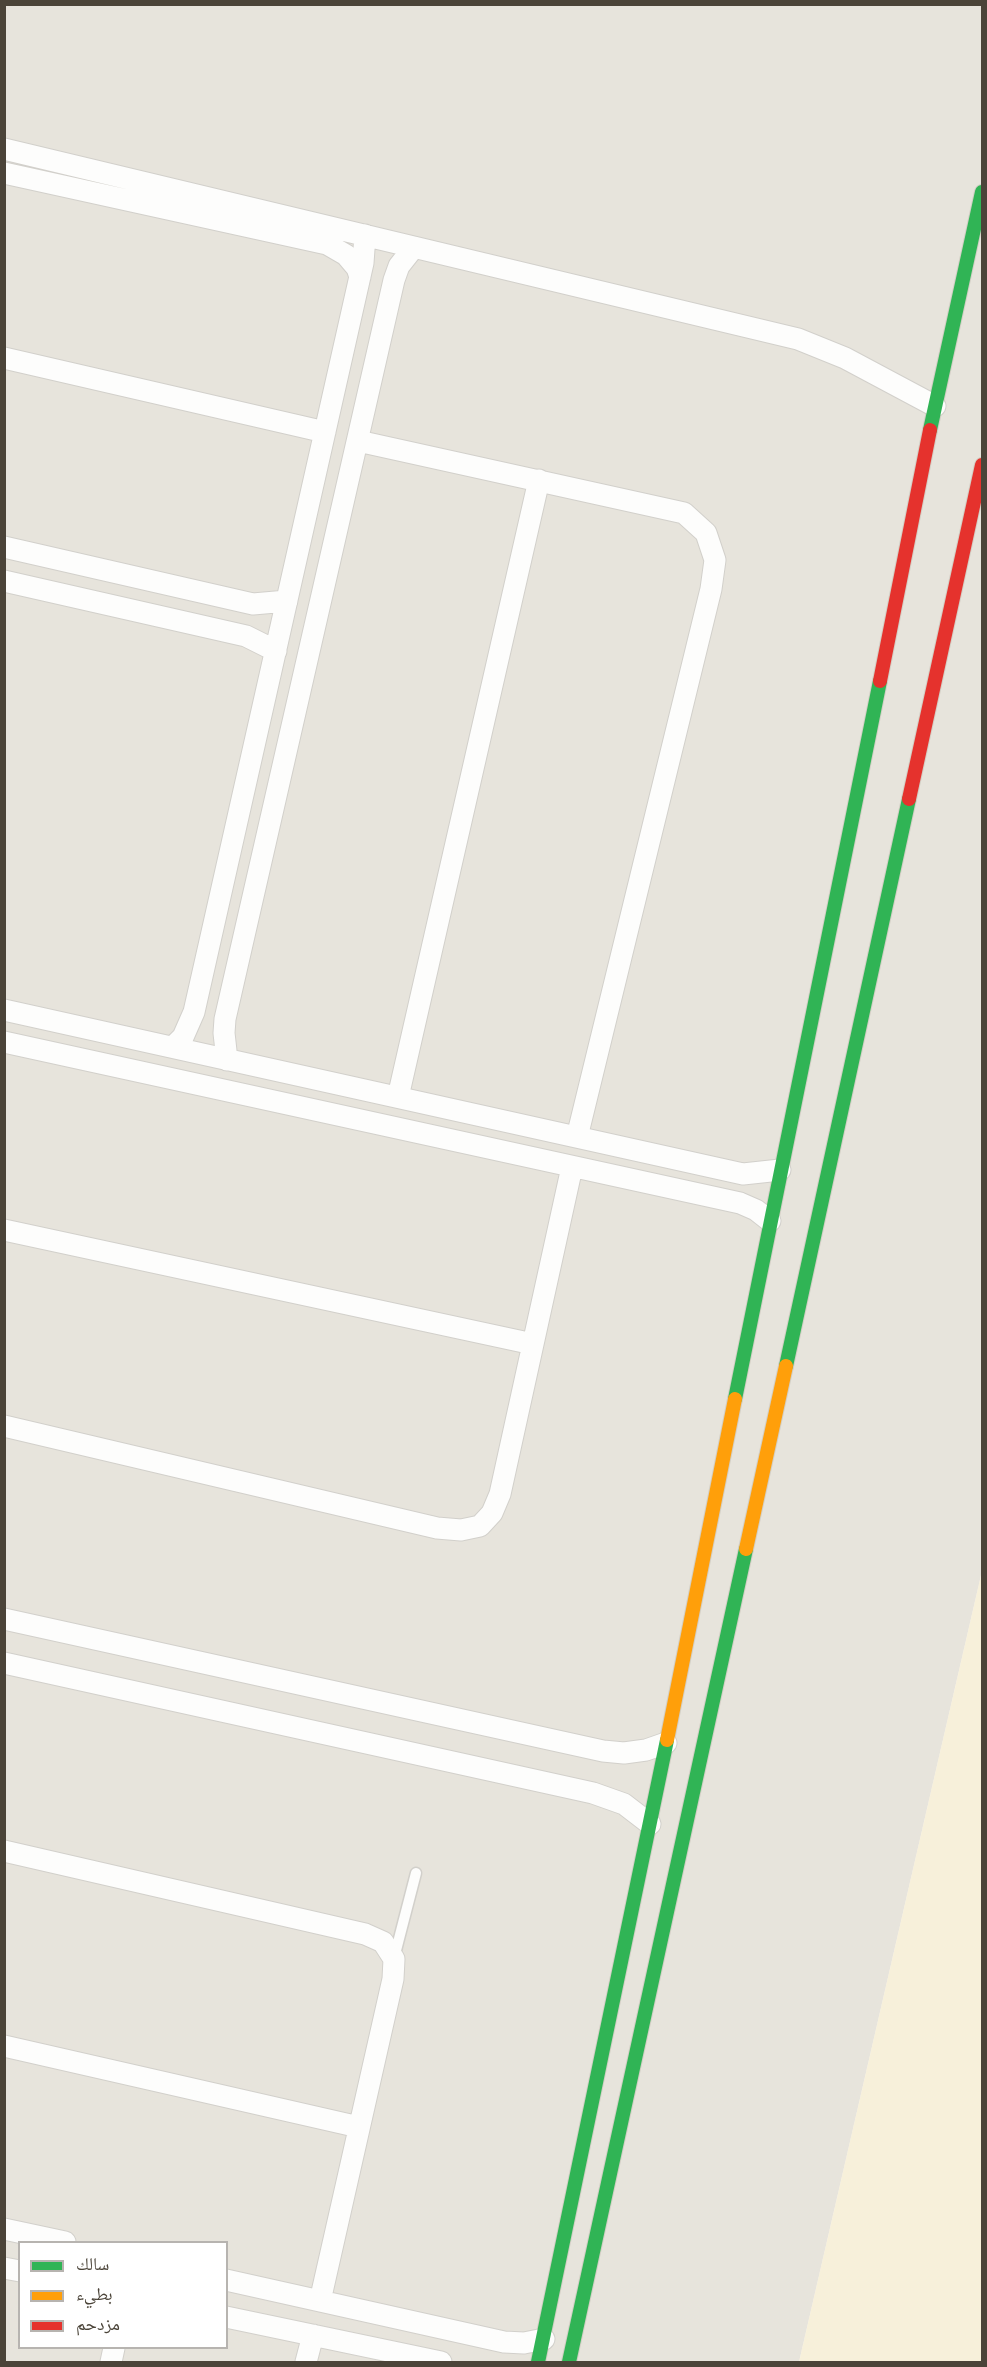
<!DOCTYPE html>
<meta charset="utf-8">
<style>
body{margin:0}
#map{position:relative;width:987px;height:2367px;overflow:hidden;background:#f4f2ee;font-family:Ubuntu,"Noto Naskh Arabic",sans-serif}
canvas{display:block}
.frame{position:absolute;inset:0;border:6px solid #4b4439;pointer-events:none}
.legend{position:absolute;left:18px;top:2241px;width:210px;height:108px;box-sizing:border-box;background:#fff;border:2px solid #b7b4b0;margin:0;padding:8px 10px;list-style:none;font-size:18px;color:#4b4439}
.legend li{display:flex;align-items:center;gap:12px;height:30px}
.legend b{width:30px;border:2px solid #b7b4b0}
</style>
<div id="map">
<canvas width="987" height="2367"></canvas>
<div class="frame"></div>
<ul class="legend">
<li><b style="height:8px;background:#30b455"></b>سالك</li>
<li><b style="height:8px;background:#ff9f0a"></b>بطيء</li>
<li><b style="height:8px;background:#e5322d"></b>مزدحم</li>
</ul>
</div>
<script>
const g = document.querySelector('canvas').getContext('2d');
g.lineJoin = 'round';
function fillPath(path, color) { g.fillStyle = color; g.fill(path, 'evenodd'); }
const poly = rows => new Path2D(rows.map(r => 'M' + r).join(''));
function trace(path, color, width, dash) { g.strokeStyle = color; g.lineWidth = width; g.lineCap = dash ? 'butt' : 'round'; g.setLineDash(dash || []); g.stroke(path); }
fillPath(poly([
 [5,5,982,5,982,1571,799,2362,5,2362],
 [20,2242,226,2242,226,2348,20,2348]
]), '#e7e4dc');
fillPath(poly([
 [982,1571,982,2362,799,2362]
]), '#f7f0da');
const lane = poly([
 [394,1958,416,1873]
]);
const street = poly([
 [4,149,798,339,845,358,935,406],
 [4,173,327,244,346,255,357,268,360,277],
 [4,358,325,432],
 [358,441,684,513,706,533,715,560,711,589,577,1137],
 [4,547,253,604,287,601],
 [4,581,246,636,276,651],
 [4,1010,743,1174,780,1170],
 [4,1042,740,1203,756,1210,770,1221],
 [173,1047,183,1037,194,1012,363,263,365,235],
 [227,1060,224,1033,225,1019,394,280,399,266,414,247],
 [398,1097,539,480],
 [4,1230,533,1344],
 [4,1426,437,1528,461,1530,480,1526,492,1513,500,1494,572,1167],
 [4,1619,603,1751,624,1753,646,1750,666,1743],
 [4,1663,593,1793,624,1804,650,1824],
 [4,1851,365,1934,383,1942,394,1959,393,1979,320,2301],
 [4,2046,359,2127],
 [4,2229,65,2242],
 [4,2268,20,2271],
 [226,2280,504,2342,524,2343,544,2339],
 [226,2317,441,2362],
 [111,2362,114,2348],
 [306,2362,313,2335]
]);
const fast = poly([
 [930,430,982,192],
 [786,1366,909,799],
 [735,1399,880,681],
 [538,2362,667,1740],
 [569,2362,746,1549]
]);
const slow = poly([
 [746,1549,786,1366],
 [667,1740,735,1399]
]);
const jam = poly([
 [880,681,930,430],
 [909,799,982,465]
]);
trace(lane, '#d2d0cb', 13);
trace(street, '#d2d0cb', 23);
trace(fast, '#d3cfc5', 16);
trace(slow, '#d3cfc5', 16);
trace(jam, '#d3cfc5', 16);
trace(lane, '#fdfdfc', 10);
trace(street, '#fdfdfc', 21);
trace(fast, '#30b455', 14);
trace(slow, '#ff9f0a', 14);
trace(jam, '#e5322d', 14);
</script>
